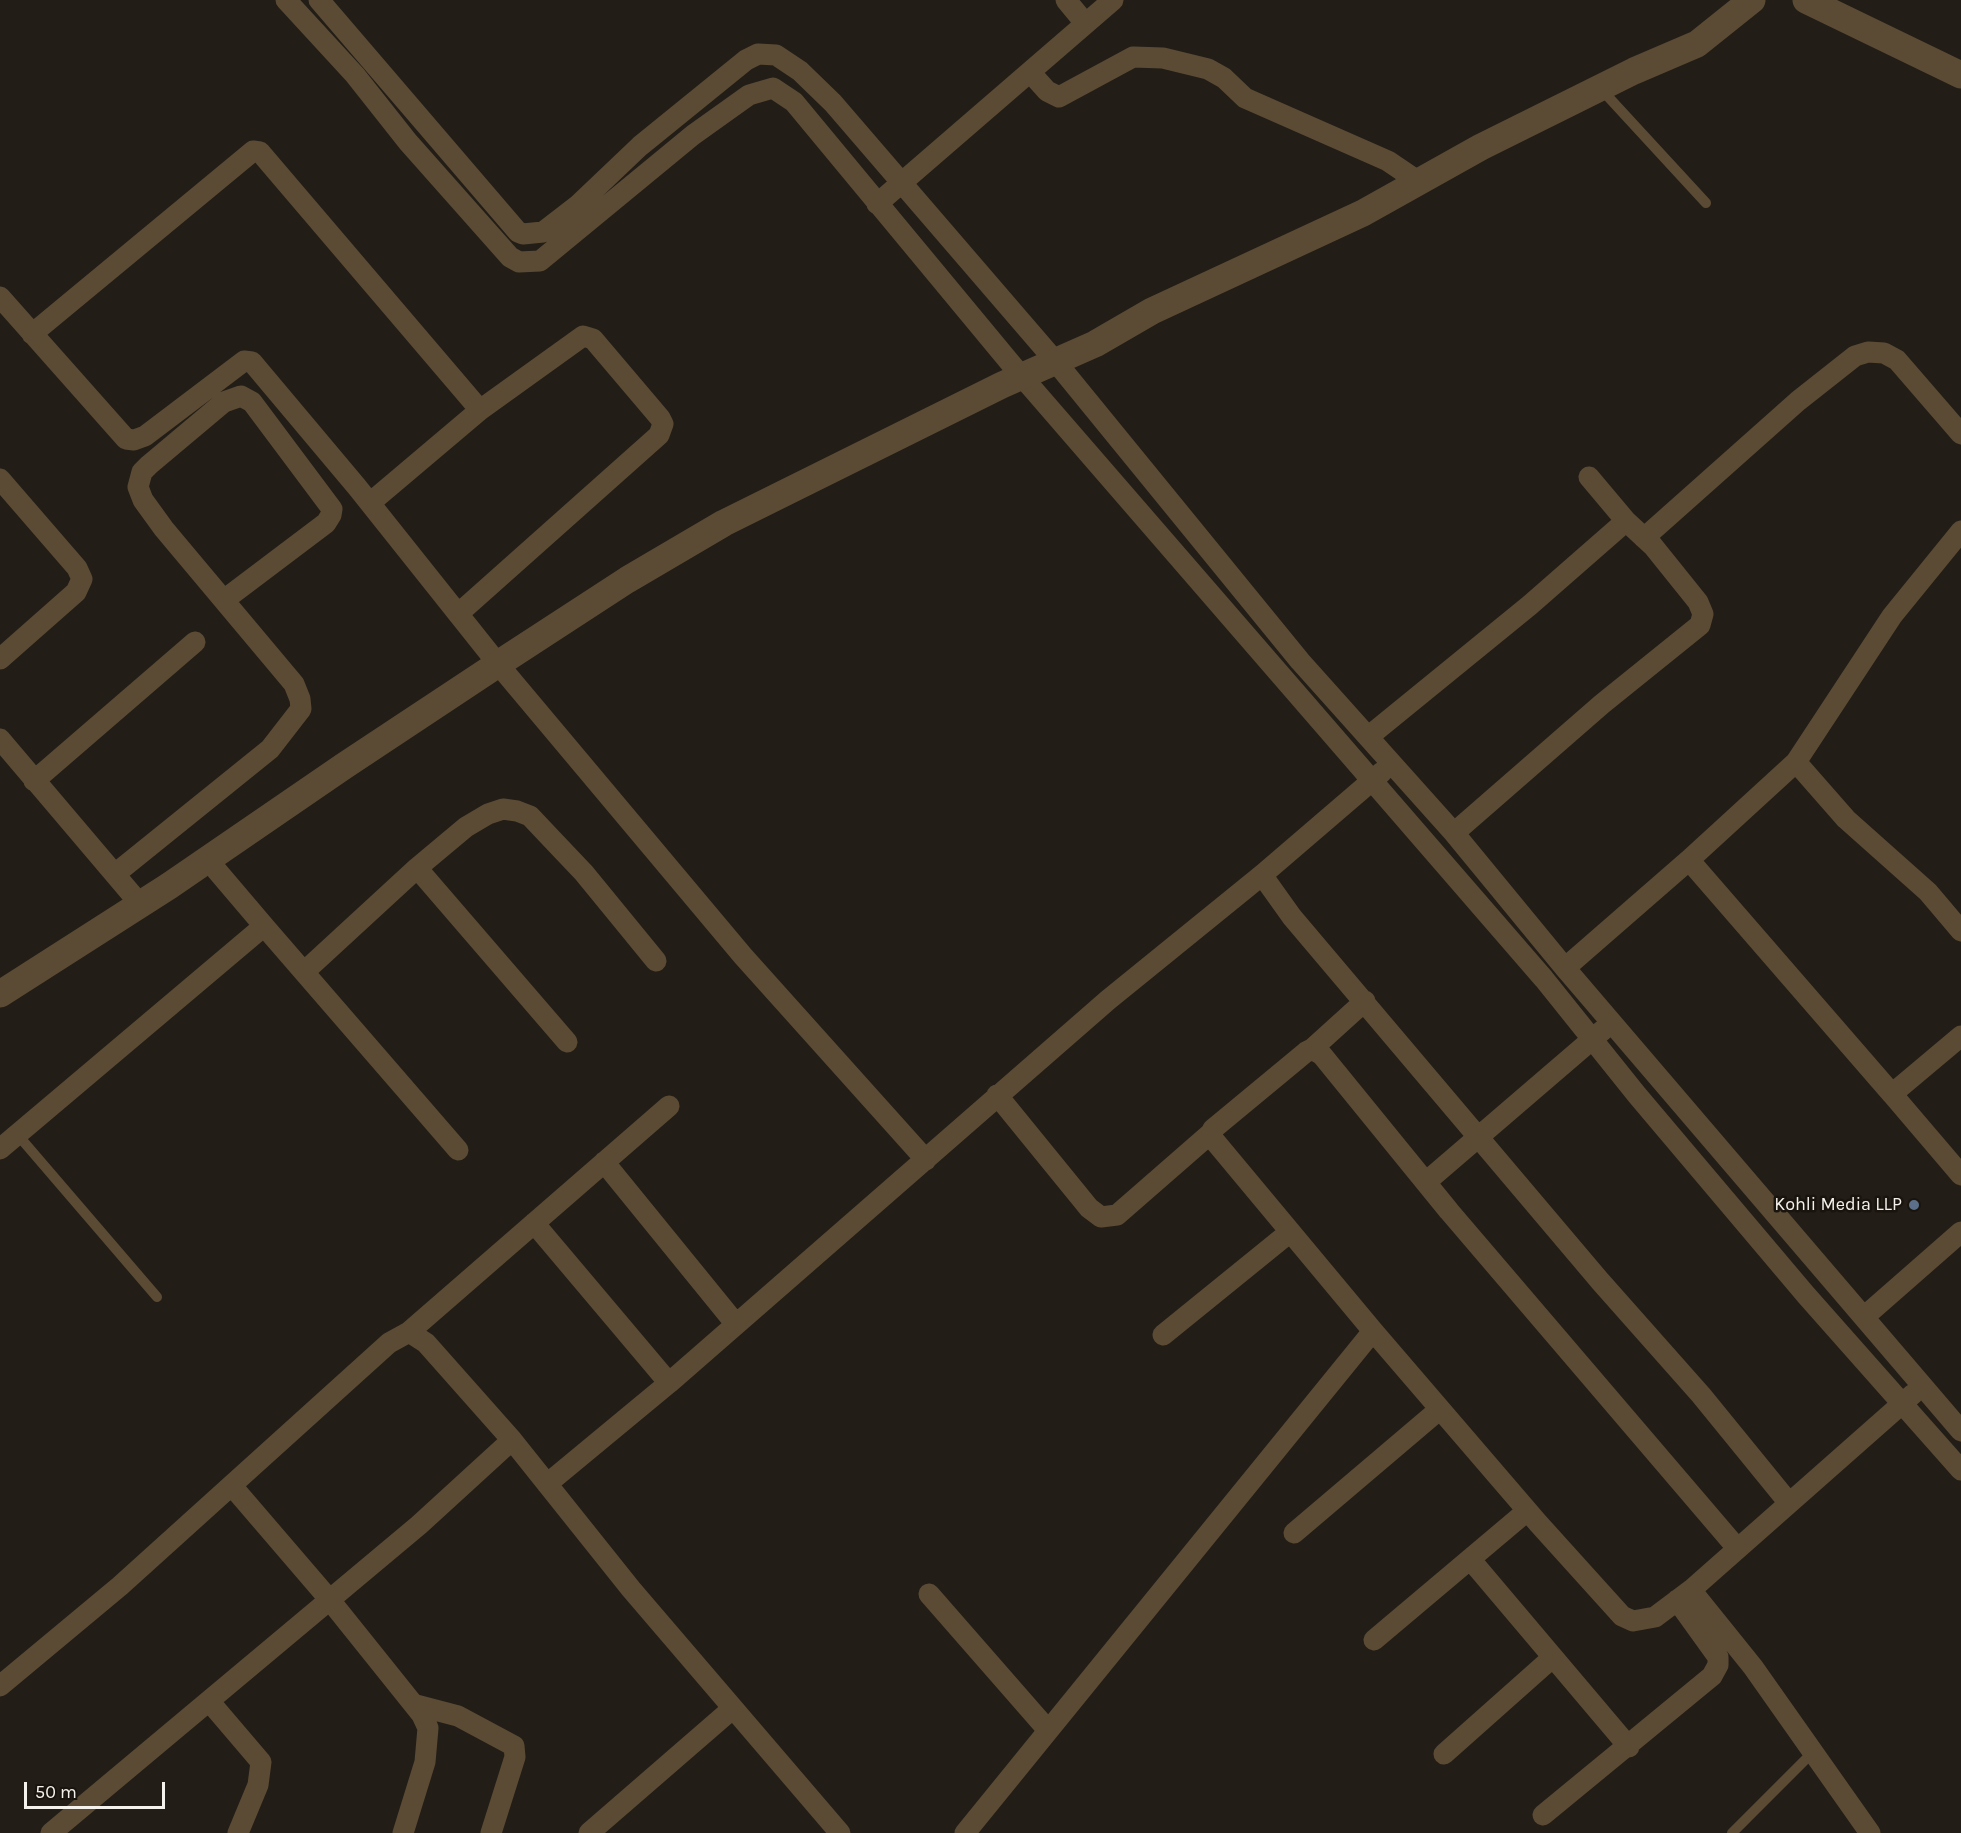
<!DOCTYPE html>
<style>
body{margin:0}
#map{position:relative;width:1961px;height:1833px;overflow:hidden;background:#221e17;font-family:Karla,sans-serif}
canvas{display:block}
.scale{position:absolute;left:24px;top:1782px;width:141px;height:27px;box-sizing:border-box;border:3px solid #f5f2ed;border-top:0;padding-left:8px;font-size:18px;line-height:21px;white-space:nowrap;color:#f5f2ed;-webkit-text-stroke:4px #19150e;paint-order:stroke}
</style>
<div id="map">
<canvas width="1961" height="1833"></canvas>
<div class="scale">50 m</div>
</div>
<script>
const g = document.querySelector('canvas').getContext('2d');
g.lineJoin = 'round';
const poly = rows => new Path2D(rows.map(r => 'M' + r).join(''));
function trace(path, color, width, dash) { g.strokeStyle = color; g.lineWidth = width; g.lineCap = dash ? 'butt' : 'round'; g.setLineDash(dash || []); g.stroke(path); }
function label(font, color, halo, rows, align = 'center') {
  g.font = font + ' Karla,sans-serif'; g.lineWidth = 5; g.setLineDash([]); g.textBaseline = 'middle'; g.strokeStyle = halo; g.fillStyle = color; for (const [text, x, y, turn = 0] of rows) {
    g.save(); g.translate(x, y); g.rotate((+turn || 0) * Math.PI / 180); g.textAlign = isNaN(turn) ? turn : align; if (halo) g.strokeText(text, 0, 0); g.fillText(text, 0, 0); g.restore();
  }
}
trace(poly([
 [1601,89,1706,203],
 [17,1134,157,1297],
 [1732,1833,1813,1752]
]), '#5c4b34', 10);
trace(poly([
 [286,0,355,75,408,142,510,257,519,262,540,261,693,135,749,95,773,88,794,102,1012,365,1544,979,1637,1095,1806,1295,1961,1470],
 [319,0,518,232,523,234,543,232,578,205,640,146,746,60,758,54,776,55,800,71,833,103,1056,362,1300,661,1454,833,1565,968,1961,1431],
 [1066,0,1085,23],
 [1030,72,1047,91,1059,97,1133,57,1163,58,1208,69,1224,78,1245,98,1388,161,1419,182],
 [877,204,1113,0],
 [0,297,126,439,134,440,145,436,244,361,252,362,357,487,498,664,743,956,926,1160],
 [32,334,253,151,260,152,480,410],
 [1589,477,1626,521],
 [0,479,77,568,82,579,76,592,0,659],
 [370,503,480,410,583,336,593,339,660,418,663,424,659,435,458,614],
 [1644,538,1798,401,1855,356,1868,352,1884,353,1897,360,1961,434],
 [1368,737,1530,605,1626,521,1653,546,1698,602,1703,614,1700,625,1602,704,1454,833],
 [0,739,140,904],
 [1796,762,1846,819,1928,892,1961,931],
 [34,781,195,642],
 [1689,860,1892,1094],
 [417,868,567,1042],
 [115,874,270,749,301,709,300,699,294,684,164,529,143,500,138,487,142,472,149,465,224,402,241,396,252,402,332,509,331,515,326,523,224,600],
 [1262,875,1292,917,1600,1281,1701,1395,1789,1503],
 [264,926,458,1150],
 [1565,968,1689,860,1796,762,1892,616,1961,531],
 [304,972,417,868,466,827,488,814,503,809,517,811,530,816,547,834,584,873,656,961],
 [1961,1036,1892,1094,1961,1175],
 [1312,1049,1365,1001],
 [997,1095,1089,1208,1101,1217,1117,1215,1211,1133],
 [0,1149,264,926,207,859],
 [604,1162,735,1323],
 [1426,1182,1603,1030],
 [534,1223,669,1383],
 [1864,1317,1961,1232],
 [409,1332,669,1106],
 [1163,1335,1290,1232],
 [547,1484,669,1383,1108,1000,1262,875,1382,772],
 [232,1486,329,1599,422,1715,428,1728,425,1762,403,1833],
 [1294,1533,1440,1409],
 [1737,1548,1449,1211,1322,1055,1312,1049,1306,1052,1213,1129,1211,1133,1213,1139,1373,1331,1538,1523,1622,1616,1633,1621,1655,1617,1691,1590,1913,1394],
 [1470,1559,1629,1747],
 [1691,1590,1753,1667,1870,1833],
 [929,1594,1047,1729],
 [1374,1640,1527,1511],
 [0,1686,120,1586,389,1343,409,1332,426,1343,512,1440,631,1589,840,1833],
 [209,1701,261,1762,258,1785,238,1833],
 [416,1705,458,1716,514,1746,515,1757,491,1833],
 [1444,1754,1552,1658],
 [1543,1815,1712,1676,1718,1665,1718,1657,1677,1600],
 [51,1833,419,1525,512,1440],
 [589,1833,732,1709],
 [965,1833,1373,1331]
]), '#5c4b34', 21);
trace(poly([
 [1806,0,1961,75],
 [0,994,169,886,344,766,498,664,627,580,724,523,1002,385,1095,344,1152,311,1363,213,1481,147,1634,71,1697,44,1752,0]
]), '#5c4b34', 27);
for (const [x, y, r, color] of [
 [1914,1205,6,"#5c6f8a"]
]) { const dot = new Path2D(); dot.arc(x, y, r, 0, 2 * Math.PI); g.fillStyle = color; g.fill(dot); trace(dot, '#19150e', 2); }
label('18px', '#f5f2ed', '#19150e', [
 ["Kohli Media LLP",1902,1205]
], 'right');
</script>
